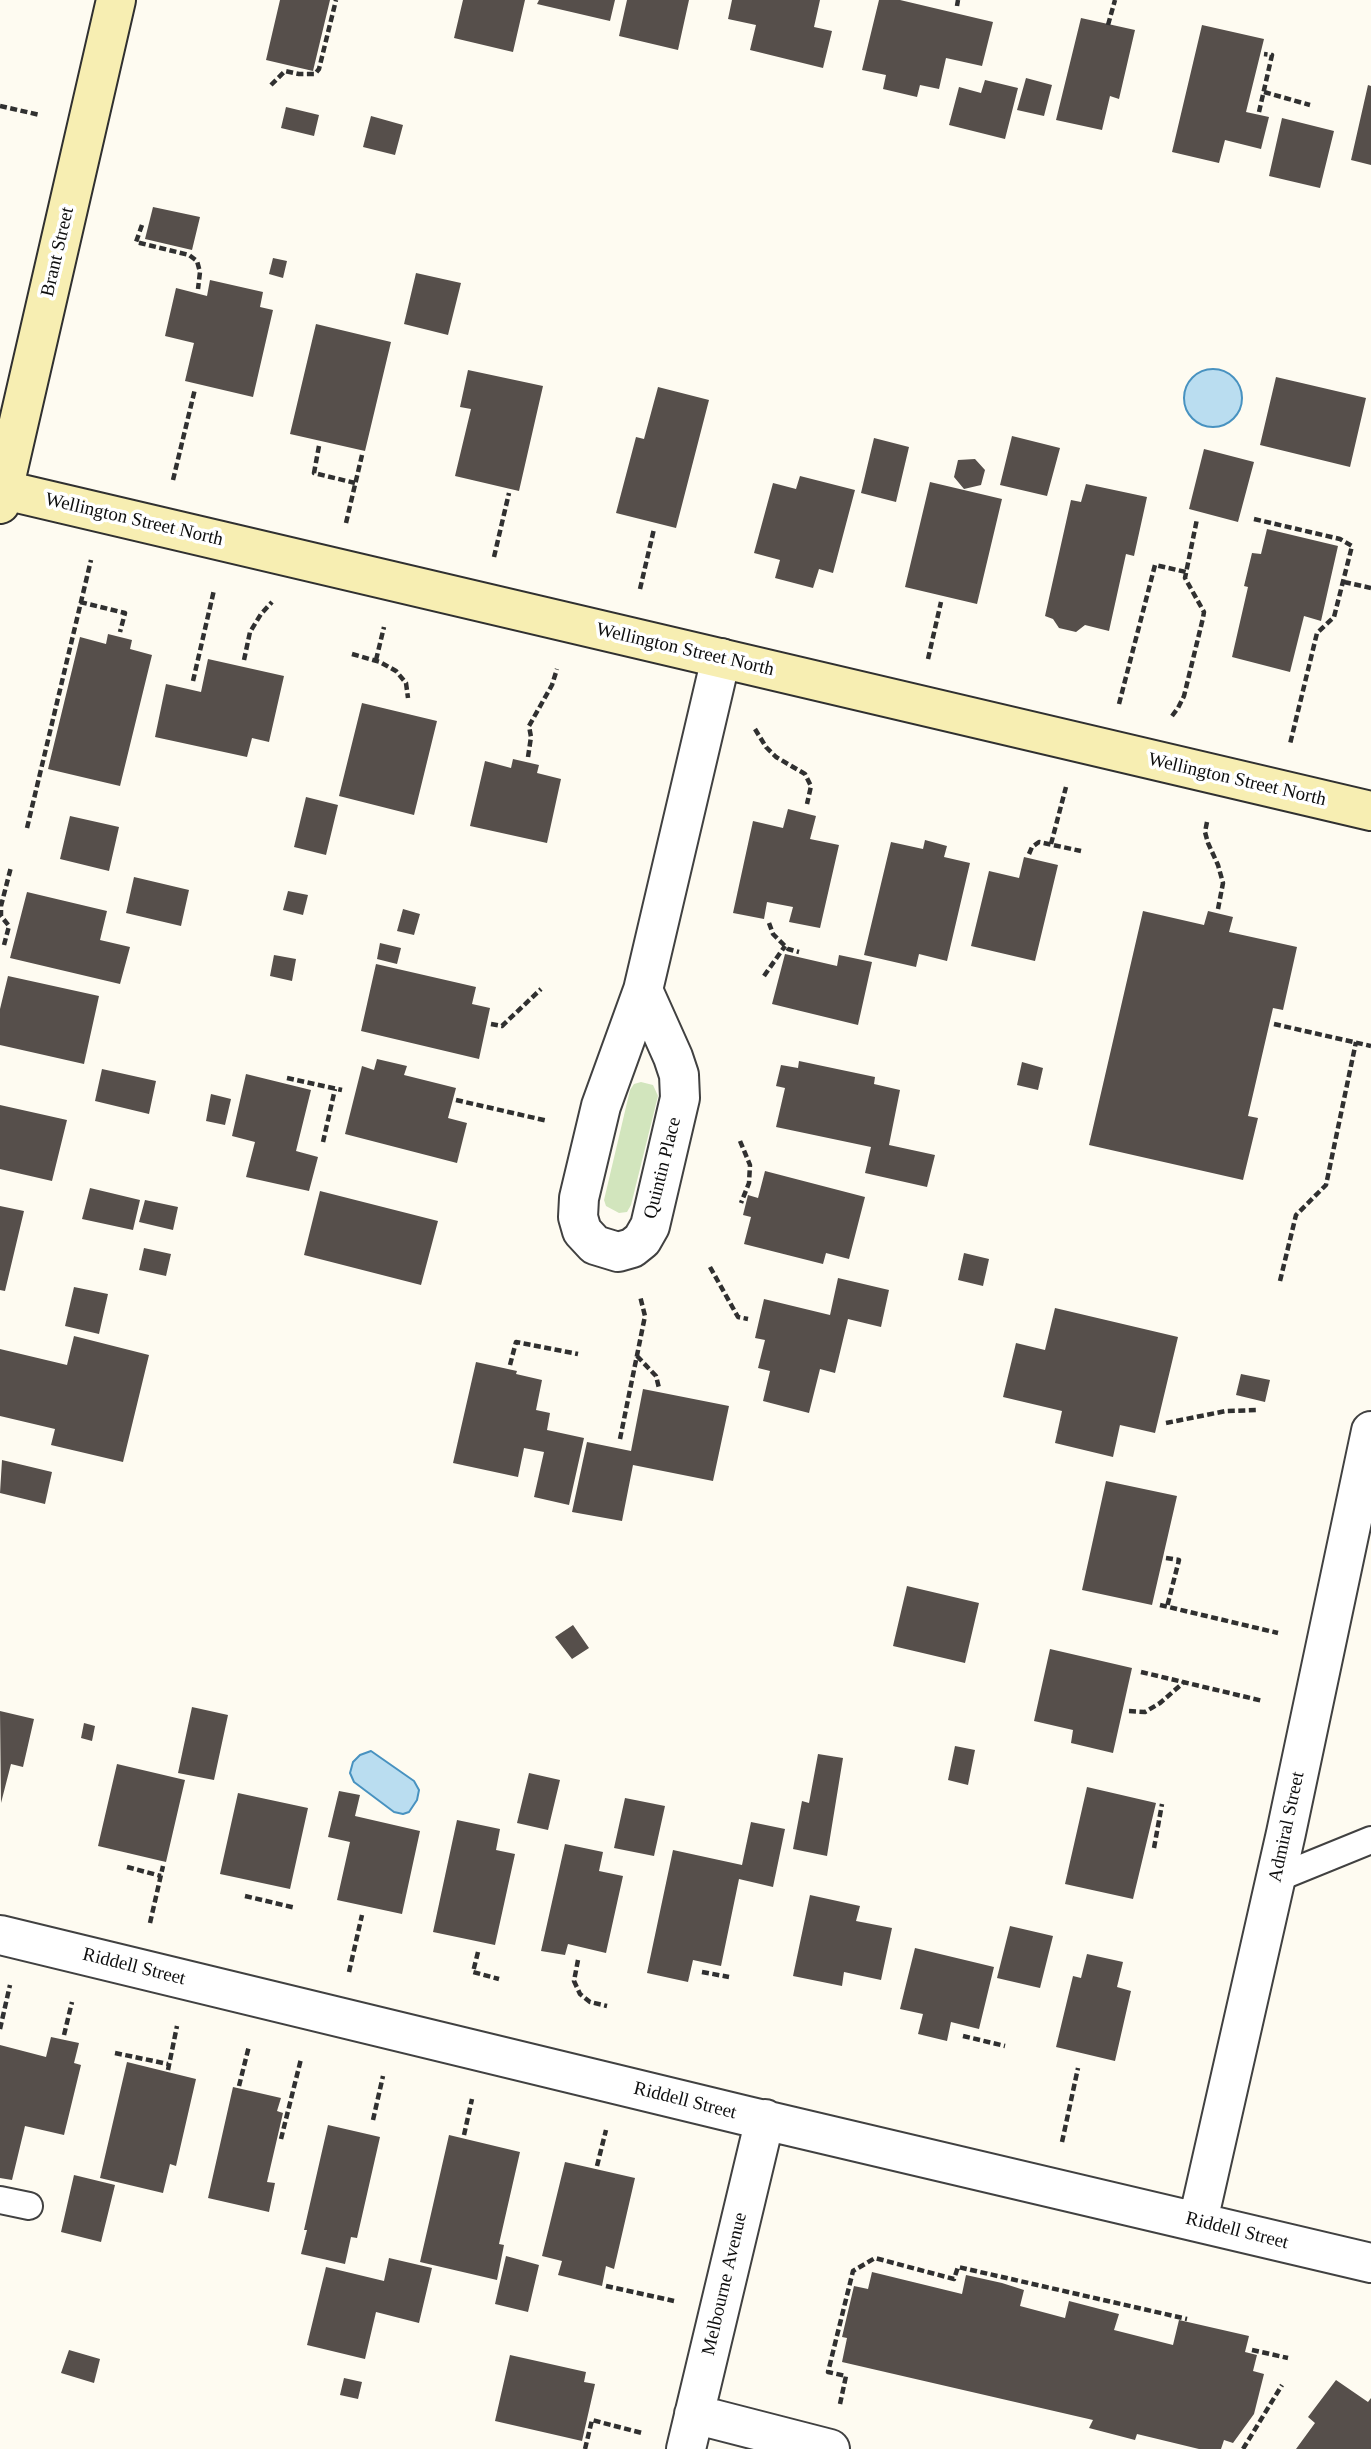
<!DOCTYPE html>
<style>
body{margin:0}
canvas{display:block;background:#fefbf1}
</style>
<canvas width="1371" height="2449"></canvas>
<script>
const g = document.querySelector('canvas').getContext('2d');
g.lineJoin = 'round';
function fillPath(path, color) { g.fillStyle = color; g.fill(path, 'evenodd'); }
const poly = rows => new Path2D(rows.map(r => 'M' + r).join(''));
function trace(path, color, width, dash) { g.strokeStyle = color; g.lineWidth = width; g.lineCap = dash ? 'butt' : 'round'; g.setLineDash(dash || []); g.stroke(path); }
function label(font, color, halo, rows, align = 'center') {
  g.font = font + ' "Times New Roman",serif'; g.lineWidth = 7; g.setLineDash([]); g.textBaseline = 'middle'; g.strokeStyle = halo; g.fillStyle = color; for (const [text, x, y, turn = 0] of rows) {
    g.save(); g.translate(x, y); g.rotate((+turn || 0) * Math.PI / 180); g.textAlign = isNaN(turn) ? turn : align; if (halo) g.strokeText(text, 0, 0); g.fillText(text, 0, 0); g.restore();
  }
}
fillPath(poly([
 [641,1082,653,1085,658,1096,631,1205,627,1212,619,1213,606,1206,604,1200,630,1090,634,1084]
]), '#d2e5bd');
const water = poly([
 '1184 398a29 29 0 1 1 58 0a29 29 0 1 1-58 0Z',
 [371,1751,414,1781,419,1790,417,1800,409,1812,403,1814,394,1812,354,1782,350,1773,353,1762,360,1755,371,1751]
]);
fillPath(water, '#baddf0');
trace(water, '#4892c0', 2);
fillPath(poly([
 [280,0,330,0,313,71,266,60],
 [463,0,525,0,513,52,454,38],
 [539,0,615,0,610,21,537,4],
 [627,0,689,0,678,50,619,36],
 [732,0,820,0,814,27,832,31,823,68,750,50,756,25,728,19],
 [879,0,900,0,993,22,982,66,946,58,939,89,920,85,917,97,883,89,886,75,862,70],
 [1081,18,1135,30,1119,99,1110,96,1102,130,1056,120],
 [1202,25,1264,39,1246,112,1269,117,1261,149,1225,140,1219,163,1172,152],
 [1026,78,1052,85,1044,116,1017,110],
 [985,80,1018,88,1005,139,949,125,959,87,981,93],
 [1368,85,1371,86,1371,165,1351,160],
 [286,107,319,115,314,136,281,128],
 [371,116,403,125,395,155,363,147],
 [1282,118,1334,131,1320,188,1269,176],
 [153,207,200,217,192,250,145,239],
 [273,258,287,261,283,278,269,274],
 [416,273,461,283,448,335,404,324],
 [210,280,263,292,260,307,273,310,253,397,185,381,194,343,165,336,176,288,207,296],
 [316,324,391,342,365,451,290,434],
 [468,370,543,386,519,491,455,476,471,409,460,407],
 [1276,377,1366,398,1350,467,1260,445],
 [658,387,709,400,676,528,616,513,636,437,644,439],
 [1012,436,1060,448,1047,496,1000,485],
 [874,438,909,447,896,502,861,493],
 [1204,449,1254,462,1238,522,1189,509],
 [975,459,985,470,981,485,964,489,954,477,958,460],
 [800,476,855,490,833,573,819,569,813,588,775,578,780,560,754,553,773,483,796,489],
 [930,482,1002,499,977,604,905,587],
 [1086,484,1147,497,1134,556,1126,554,1109,631,1085,625,1076,632,1059,628,1053,619,1045,616,1071,500,1081,502],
 [1267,529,1338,546,1321,621,1304,616,1290,672,1232,657,1248,587,1244,586,1252,553,1261,554],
 [108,634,132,640,130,649,152,655,120,786,48,769,80,637,106,644],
 [208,659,284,676,269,742,252,738,247,757,155,737,166,684,201,692],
 [362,703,437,721,414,815,339,796],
 [513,759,539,765,537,773,561,779,547,843,470,826,485,761,511,768],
 [306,797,338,805,326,855,294,847],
 [788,809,816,816,810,839,839,845,820,928,789,922,793,907,767,902,764,919,733,913,753,821,783,828],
 [70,816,119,827,109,871,60,859],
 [925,840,947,846,944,857,970,863,947,961,919,954,916,967,864,955,891,842,923,849],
 [1024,857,1058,865,1035,961,971,946,989,871,1019,878],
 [134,877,189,890,181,926,126,913],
 [288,891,308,895,303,915,283,910],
 [27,892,107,911,100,940,130,947,120,984,10,958],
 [403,909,420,914,414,935,397,931],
 [1143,911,1204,925,1208,911,1233,917,1229,932,1297,947,1283,1010,1273,1008,1248,1116,1258,1118,1243,1180,1089,1145],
 [380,943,401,948,397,964,377,959],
 [785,954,837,966,839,955,872,962,858,1025,772,1004],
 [274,955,296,959,292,981,270,976],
 [376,964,476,987,472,1004,490,1008,479,1059,361,1031],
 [8,976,99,996,84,1064,0,1045,0,1009],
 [377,1059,407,1066,404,1075,456,1088,448,1118,467,1123,457,1163,345,1134,362,1066,374,1070],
 [799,1061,875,1077,874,1084,900,1090,889,1145,935,1155,927,1187,865,1173,871,1147,776,1127,785,1088,776,1086,781,1065,798,1068],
 [1022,1062,1043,1068,1038,1090,1017,1085],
 [102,1069,156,1081,149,1114,95,1101],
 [246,1074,311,1090,296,1151,318,1157,309,1191,246,1177,255,1142,232,1136],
 [211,1094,231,1099,225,1125,206,1121],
 [0,1105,67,1120,52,1181,0,1169],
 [765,1171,865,1197,849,1259,826,1253,823,1264,744,1244,751,1217,743,1215,748,1195,758,1198],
 [90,1188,140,1200,133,1230,82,1219],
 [320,1191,438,1221,421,1285,304,1255],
 [145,1200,178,1207,173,1230,139,1222],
 [0,1206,24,1211,5,1291,0,1290],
 [144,1248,171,1254,166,1276,139,1270],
 [964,1253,989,1259,983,1286,958,1280],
 [838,1278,889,1290,881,1327,848,1319,835,1373,820,1369,809,1413,763,1401,770,1371,758,1368,765,1340,755,1338,764,1299,830,1315],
 [74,1287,108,1294,99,1334,65,1326],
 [1055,1308,1178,1337,1155,1433,1120,1425,1113,1457,1055,1443,1062,1411,1003,1397,1016,1343,1045,1350],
 [74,1336,149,1355,123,1462,51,1445,55,1429,0,1416,0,1349,67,1365],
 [476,1362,517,1371,516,1374,542,1380,536,1410,550,1413,547,1430,584,1438,569,1505,534,1497,544,1452,524,1448,518,1477,453,1463],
 [1241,1374,1270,1380,1265,1402,1236,1395],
 [643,1389,729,1406,713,1481,633,1465,622,1521,572,1512,587,1442,631,1451],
 [2,1460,52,1472,45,1504,0,1493],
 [1106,1481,1177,1496,1152,1605,1082,1590],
 [907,1586,979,1603,965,1663,893,1646],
 [573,1625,589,1648,572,1659,555,1637],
 [1050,1649,1132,1668,1113,1753,1071,1743,1073,1730,1034,1721],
 [192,1707,228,1715,214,1780,178,1773],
 [0,1711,34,1719,23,1767,11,1764,1,1803],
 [84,1723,95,1726,92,1741,81,1738],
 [955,1746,975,1750,968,1785,948,1780],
 [818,1754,843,1758,827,1856,793,1849,802,1801,809,1803],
 [117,1764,185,1780,166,1862,98,1846],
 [529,1773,560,1780,548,1830,517,1823],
 [1087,1787,1156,1803,1133,1899,1065,1884],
 [339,1791,360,1795,355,1816,420,1831,402,1914,337,1900,350,1842,328,1837],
 [238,1793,308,1808,290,1889,220,1874],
 [625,1798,665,1806,654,1856,614,1848],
 [457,1820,500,1829,496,1850,515,1854,495,1945,433,1932],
 [751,1822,785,1829,773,1887,739,1879,721,1966,693,1960,688,1982,647,1973,673,1850,742,1865],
 [565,1844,603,1852,599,1871,623,1876,606,1953,568,1944,565,1955,541,1951],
 [810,1895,860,1906,856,1921,892,1928,881,1980,844,1972,842,1986,793,1976],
 [1010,1926,1053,1936,1040,1988,997,1978],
 [915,1948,994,1967,979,2029,951,2022,947,2041,918,2034,923,2014,900,2009],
 [1087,1954,1123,1962,1117,1987,1131,1991,1115,2061,1056,2047,1073,1976,1081,1978],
 [51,2037,79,2043,74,2063,81,2065,64,2135,25,2126,12,2180,0,2178,0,2045,46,2057],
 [127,2062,196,2079,176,2166,170,2164,163,2193,100,2178],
 [233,2087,281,2098,277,2111,283,2113,267,2182,275,2183,269,2212,208,2198],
 [328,2125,380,2137,357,2238,351,2237,345,2264,301,2254,307,2230,304,2230],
 [449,2135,520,2152,499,2244,504,2245,497,2280,420,2262],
 [565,2162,635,2178,614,2269,606,2266,602,2286,558,2275,562,2261,542,2256],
 [74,2175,115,2185,101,2242,61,2232],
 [506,2256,539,2265,528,2312,495,2304],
 [389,2258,432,2268,419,2323,376,2312,365,2359,307,2345,326,2267,384,2281],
 [872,2272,962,2294,966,2275,1002,2283,1024,2290,1020,2306,1065,2318,1069,2301,1119,2314,1114,2330,1173,2345,1179,2320,1249,2336,1245,2352,1257,2355,1253,2371,1264,2374,1254,2414,1233,2443,1224,2440,1221,2449,1199,2449,1137,2434,1135,2440,1089,2428,1093,2420,842,2362,847,2338,842,2337,854,2286,868,2289],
 [69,2350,100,2359,94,2383,61,2373],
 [510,2355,586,2372,584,2382,595,2384,582,2441,495,2421],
 [344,2378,362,2382,358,2399,340,2395],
 [1336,2380,1368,2402,1371,2398,1371,2449,1296,2449,1315,2423,1308,2417]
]), '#564f4b');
const lane = poly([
 [1275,1879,1371,1840],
 [0,2200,29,2206]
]);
const street = poly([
 [643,990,601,1106,579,1198,578,1217,582,1231,595,1245,618,1252,632,1248,642,1240,650,1226,680,1098,679,1075,673,1057,643,990,721,658],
 [0,1935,747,2116,1371,2263],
 [1198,2221,1286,1833,1371,1431],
 [694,2414,830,2449],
 [686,2449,765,2119]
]);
const secondary = poly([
 [0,489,1371,811],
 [0,504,116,0]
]);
trace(lane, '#414141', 30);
trace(street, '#414141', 42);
trace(secondary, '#303030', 42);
trace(poly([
 [957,6,958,0],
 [1108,25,1115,0],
 [271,85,285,71,299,74,315,74,319,69,336,0],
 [1264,92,1310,105],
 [0,106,40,115],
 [1259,112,1272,55,1264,54],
 [142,225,136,242,189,255,197,261,200,272,198,289],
 [319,446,314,473,355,483],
 [173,480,195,389],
 [1254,519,1340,539,1352,546,1334,617,1317,633,1290,744],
 [346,523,362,455],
 [494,557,509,493],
 [1344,582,1371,588],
 [640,589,654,529],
 [80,602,125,613,120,632],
 [352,654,380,662,396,671,406,683,408,698],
 [928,659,941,602],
 [244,660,250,632,261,614,272,602],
 [376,660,384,627],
 [193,681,214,590],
 [1119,704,1155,565,1186,572],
 [1172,716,1178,708,1184,696,1203,618,1204,612,1185,578,1197,519],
 [755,729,766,747,776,757,805,774,811,786,807,804],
 [528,757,531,737,529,726,552,685,557,669],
 [1207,822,1205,832,1208,843,1218,865,1223,883,1218,909],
 [27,828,91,560],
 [1051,844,1066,787],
 [1029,854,1032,847,1039,842,1081,851],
 [769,923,773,934,788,949,799,952],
 [4,945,9,926,1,916,1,906,11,867],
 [764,976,785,946],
 [491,1024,502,1026,541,989],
 [1274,1024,1371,1046],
 [287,1078,342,1090],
 [456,1100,548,1121],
 [740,1141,750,1165,749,1183,741,1203],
 [323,1142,335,1089],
 [710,1267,738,1317,748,1319],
 [1280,1281,1296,1215,1326,1185,1356,1042],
 [637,1356,656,1376,659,1388],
 [510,1365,516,1342,578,1354],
 [1166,1423,1226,1411,1259,1410],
 [620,1439,645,1316,640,1296],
 [1166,1558,1179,1560,1167,1607],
 [1160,1605,1278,1633],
 [1141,1672,1263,1701],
 [1129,1711,1145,1712,1160,1703,1183,1683],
 [1154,1848,1162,1804],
 [127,1867,161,1876],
 [245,1896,296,1908],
 [150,1923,163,1866],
 [478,1952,473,1972,499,1979],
 [578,1960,574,1981,580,1994,590,2002,607,2006],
 [349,1972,362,1915],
 [702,1972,729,1977],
 [0,2029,10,1985],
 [64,2035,72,2002],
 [963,2036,1005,2046],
 [115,2053,168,2064],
 [168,2070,177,2026],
 [239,2086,249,2046],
 [373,2120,383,2076],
 [464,2135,472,2099],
 [281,2139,301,2059],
 [1062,2142,1078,2068],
 [597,2166,606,2130],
 [606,2286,674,2301],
 [1252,2350,1288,2358],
 [840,2404,846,2376,828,2372,853,2271,875,2258,954,2279,958,2267,1187,2319],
 [585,2449,592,2420,642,2433],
 [1243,2449,1282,2385]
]), '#303030', 4.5, [7, 3.5]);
trace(lane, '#fff', 26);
trace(street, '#fff', 38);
trace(secondary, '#f7eeb2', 38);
label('19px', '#0e0e0e', '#fff', [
 ["Brant Street",58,252,-77],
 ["Wellington Street North",134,520,13],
 ["Wellington Street North",685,650,13],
 ["Wellington Street North",1237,780,13],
 ["Quintin Place",663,1168,-76],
 ["Admiral Street",1287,1827,-78],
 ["Riddell Street",134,1967,14],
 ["Riddell Street",685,2101,14],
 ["Riddell Street",1237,2231,14],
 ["Melbourne Avenue",725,2284,-77]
]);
</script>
